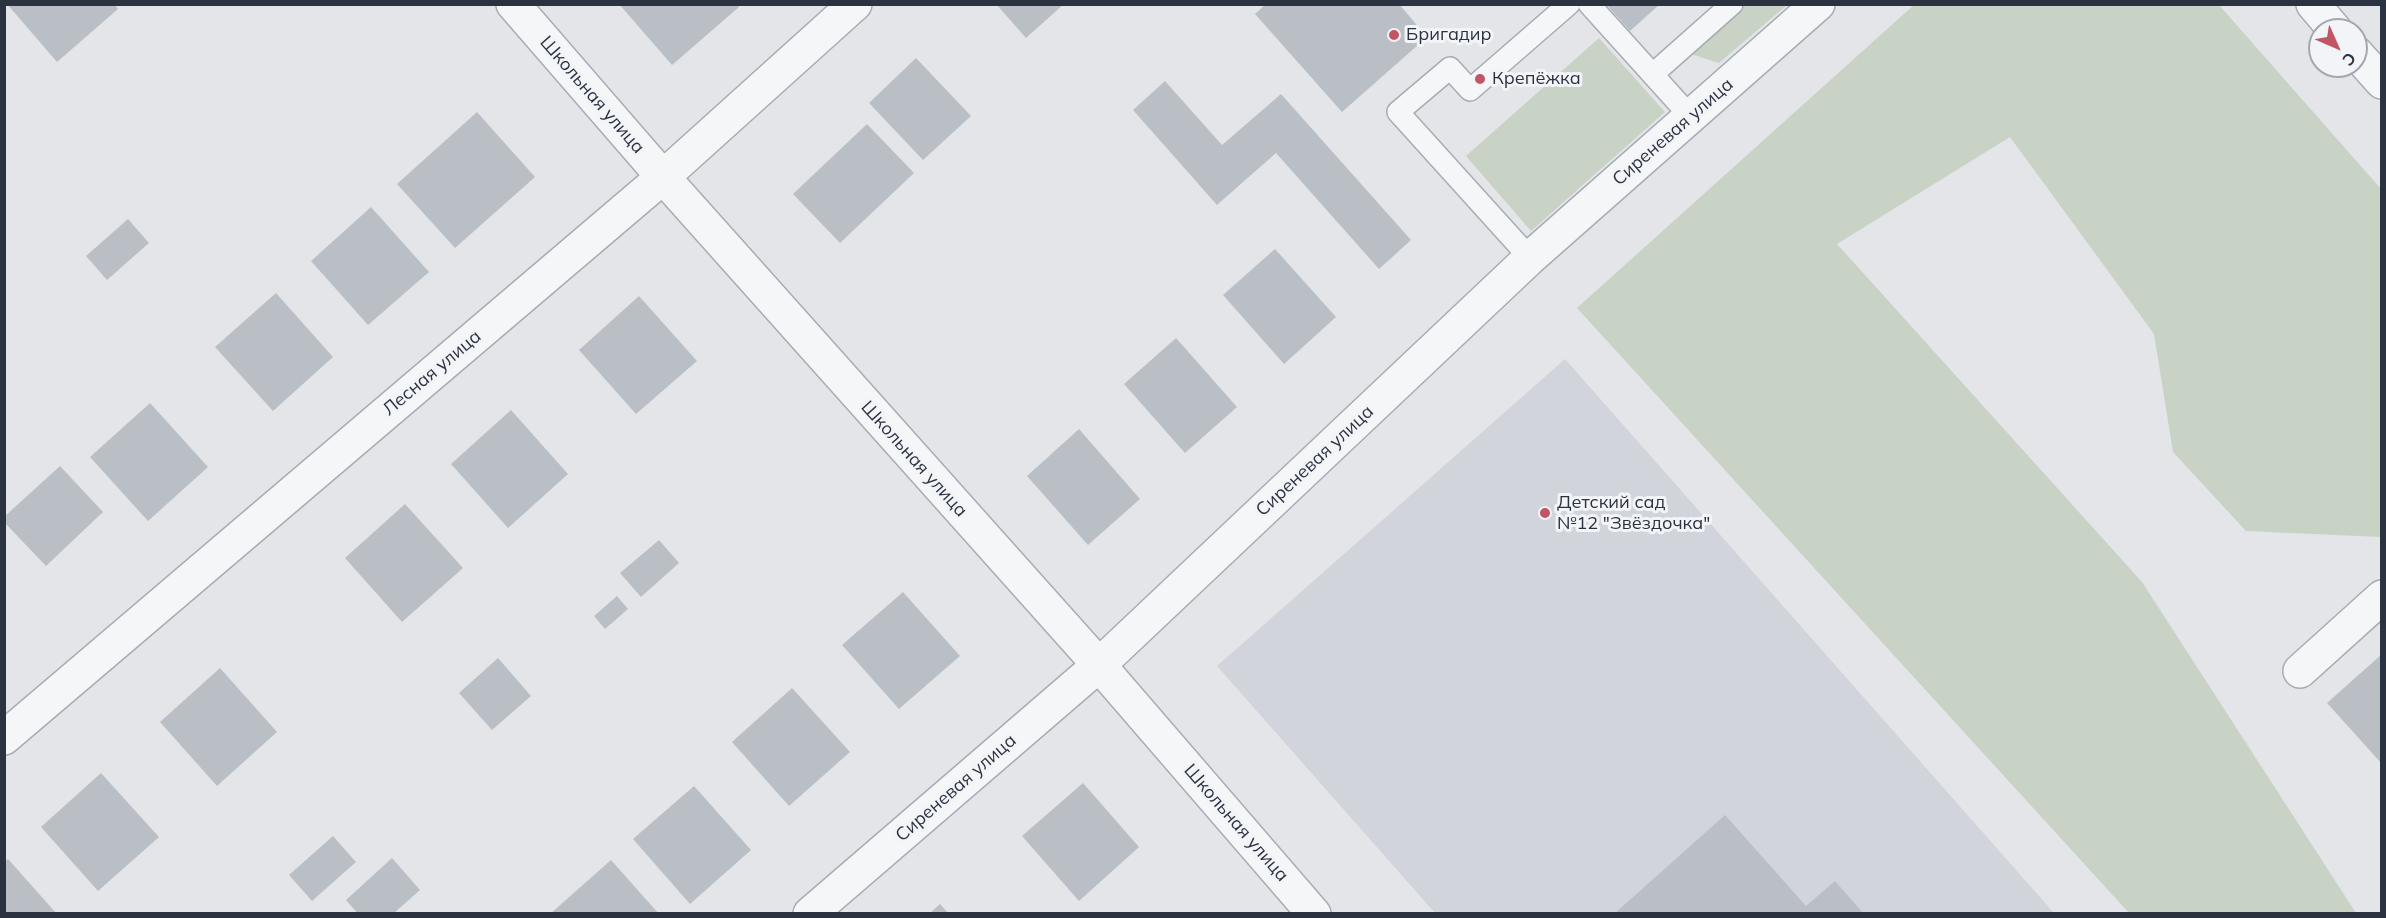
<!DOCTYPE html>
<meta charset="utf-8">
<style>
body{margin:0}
#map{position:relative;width:2386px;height:918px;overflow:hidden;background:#e3e5e9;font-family:Mulish,sans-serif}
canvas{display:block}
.frame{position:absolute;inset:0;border:6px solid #2c3340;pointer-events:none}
.north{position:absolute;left:2308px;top:18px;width:60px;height:60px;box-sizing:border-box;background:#f2f4f7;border:2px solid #a3a7ae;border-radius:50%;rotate:135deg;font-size:16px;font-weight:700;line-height:24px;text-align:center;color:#2c3340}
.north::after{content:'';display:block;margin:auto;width:21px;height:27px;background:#c15565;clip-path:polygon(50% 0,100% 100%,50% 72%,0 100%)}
</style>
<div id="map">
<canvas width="2386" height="918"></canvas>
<div class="frame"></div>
<div class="north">С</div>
</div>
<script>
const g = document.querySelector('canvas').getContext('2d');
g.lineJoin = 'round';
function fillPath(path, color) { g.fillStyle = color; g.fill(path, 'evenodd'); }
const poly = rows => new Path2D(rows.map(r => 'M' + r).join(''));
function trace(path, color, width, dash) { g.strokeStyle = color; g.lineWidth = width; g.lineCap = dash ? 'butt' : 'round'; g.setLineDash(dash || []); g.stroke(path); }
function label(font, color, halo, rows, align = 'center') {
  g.font = font + ' Mulish,sans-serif'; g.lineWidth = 6; g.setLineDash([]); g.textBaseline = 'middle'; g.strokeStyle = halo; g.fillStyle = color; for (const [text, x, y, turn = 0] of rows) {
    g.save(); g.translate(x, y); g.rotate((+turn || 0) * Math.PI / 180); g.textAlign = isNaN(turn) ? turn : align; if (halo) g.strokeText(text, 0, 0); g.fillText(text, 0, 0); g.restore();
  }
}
fillPath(poly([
 [1565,359,2054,913,1435,913,1217,666]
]), '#d1d4db');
fillPath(poly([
 [1915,4,2219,5,2381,189,2381,537,2246,531,2173,452,2154,334,2010,137,1837,244,2142,582,2356,913,2129,913,1577,308],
 [1746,5,1787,5,1719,63,1691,54],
 [1599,38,1665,112,1531,231,1466,156]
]), '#c8d2c5');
fillPath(poly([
 [7,4,114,4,118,9,57,62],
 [619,4,737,4,739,7,672,65],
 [996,4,1064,4,1026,38],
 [1266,4,1399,4,1427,37,1342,112,1255,14],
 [1606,4,1660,4,1630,31],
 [916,58,971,116,923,160,869,103],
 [1165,81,1222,145,1281,94,1411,240,1379,269,1276,153,1217,205,1133,110],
 [477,112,535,177,455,248,397,184],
 [867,124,914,173,840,243,793,194],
 [371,207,429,272,368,325,311,261],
 [128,219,149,243,107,280,86,256],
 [1275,249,1336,317,1284,364,1223,295],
 [276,293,333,357,273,411,215,347],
 [639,296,697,361,636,414,579,350],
 [1176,338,1237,407,1185,453,1124,384],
 [150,403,208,467,148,521,90,457],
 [511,410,568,474,508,528,451,464],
 [1079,429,1140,499,1088,545,1027,476],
 [60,466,103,512,46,566,4,522,4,517],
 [405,504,463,568,402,622,345,558],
 [659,540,679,563,641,597,620,573],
 [903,592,960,656,899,709,842,645],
 [617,596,628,609,605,629,594,616],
 [2382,654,2382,764,2327,703],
 [498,658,531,696,492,730,459,693],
 [220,668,277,732,217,786,160,722],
 [792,688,850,752,789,806,732,742],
 [101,773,159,837,98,891,41,827],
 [1083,783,1139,847,1079,901,1022,836],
 [694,786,751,850,690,904,633,839],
 [1725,815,1806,906,1835,881,1864,914,1614,914],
 [333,836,356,862,312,901,289,875],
 [392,858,420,890,393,914,358,914,346,900],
 [8,859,57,914,4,914,4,862],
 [611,860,659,914,550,914],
 [940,904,949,914,929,914]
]), '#babfc6');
const service = poly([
 [1589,4,1690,116],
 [1653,74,1732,4],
 [1530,258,1398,112,1450,68,1470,90,1569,4]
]);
const minor = poly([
 [513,4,663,177,1099,665,1314,914],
 [2300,671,2382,597],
 [4,738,663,177,855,4],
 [810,914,1099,665,1530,258,1818,4]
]);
const tertiary = poly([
 [2313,4,2335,30],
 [2356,53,2382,82]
]);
trace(service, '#a8acb3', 24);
trace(minor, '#a8acb3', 36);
trace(tertiary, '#a8acb3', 36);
trace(service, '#f5f6f8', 21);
trace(minor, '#f5f6f8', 33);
trace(tertiary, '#f5f6f8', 33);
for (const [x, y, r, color] of [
 [1394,35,6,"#c15565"],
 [1480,79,6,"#c15565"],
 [1545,513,6,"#c15565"]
]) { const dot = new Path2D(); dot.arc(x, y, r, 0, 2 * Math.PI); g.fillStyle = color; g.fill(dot); trace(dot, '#f2f4f7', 2); }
label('18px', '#2c3340', '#f2f4f7', [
 ["Бригадир",1406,35],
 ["Крепёжка",1492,79],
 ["Детский сад",1557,503],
 ["№12 \"Звёздочка\"",1557,524]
], 'left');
label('18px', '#2c3340', '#f2f4f7', [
 ["Школьная улица",592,95,49],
 ["Сиреневая улица",1673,132,-41],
 ["Лесная улица",432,373,-40],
 ["Школьная улица",914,459,48],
 ["Сиреневая улица",1315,461,-43],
 ["Сиреневая улица",956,788,-41],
 ["Школьная улица",1236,823,49]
]);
</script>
